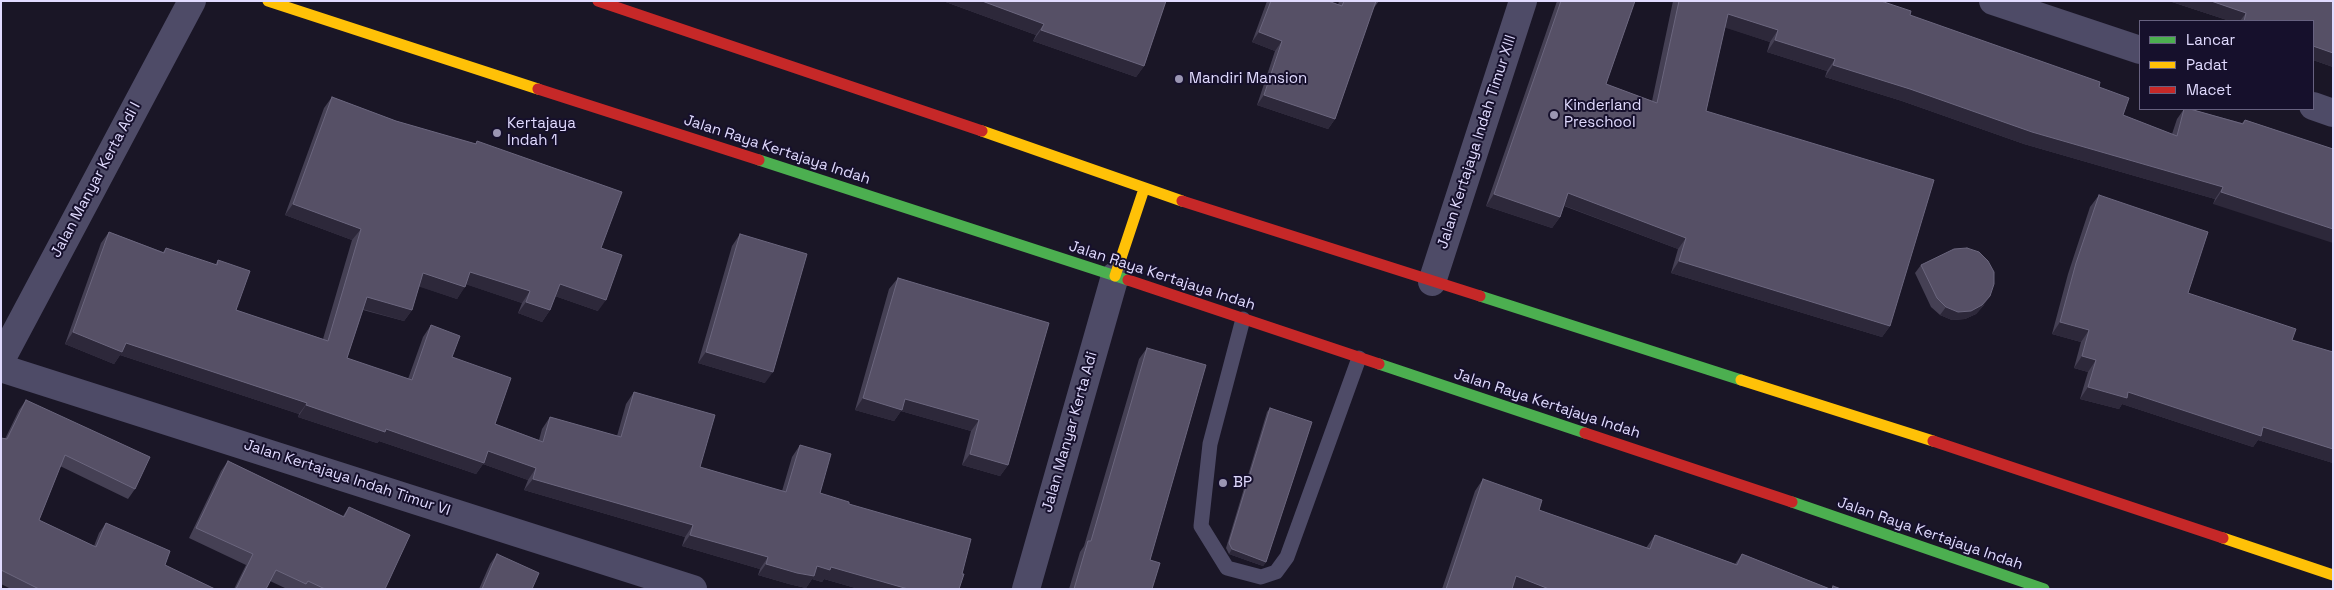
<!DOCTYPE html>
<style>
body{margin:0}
#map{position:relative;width:2334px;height:590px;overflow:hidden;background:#1a1626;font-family:"Space Grotesk",sans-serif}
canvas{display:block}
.frame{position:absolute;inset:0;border:2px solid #e1dbff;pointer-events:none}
.legend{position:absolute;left:2139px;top:20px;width:175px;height:90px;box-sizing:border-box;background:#16102c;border:1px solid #676180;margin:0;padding:6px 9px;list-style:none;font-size:15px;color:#e1dbff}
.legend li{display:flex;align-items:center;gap:10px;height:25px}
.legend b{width:25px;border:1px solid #676180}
</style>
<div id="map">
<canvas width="2334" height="590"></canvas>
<div class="frame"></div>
<ul class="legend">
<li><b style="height:6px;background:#4caf50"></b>Lancar</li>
<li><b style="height:6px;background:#ffc107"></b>Padat</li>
<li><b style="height:6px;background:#c62828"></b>Macet</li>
</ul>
</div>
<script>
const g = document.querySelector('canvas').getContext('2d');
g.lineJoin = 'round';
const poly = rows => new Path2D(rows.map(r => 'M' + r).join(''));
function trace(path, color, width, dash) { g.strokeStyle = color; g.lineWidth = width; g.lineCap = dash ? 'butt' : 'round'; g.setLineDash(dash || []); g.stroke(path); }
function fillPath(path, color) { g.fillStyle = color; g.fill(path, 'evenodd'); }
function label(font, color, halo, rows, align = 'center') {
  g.font = font + ' "Space Grotesk",sans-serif'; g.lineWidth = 4; g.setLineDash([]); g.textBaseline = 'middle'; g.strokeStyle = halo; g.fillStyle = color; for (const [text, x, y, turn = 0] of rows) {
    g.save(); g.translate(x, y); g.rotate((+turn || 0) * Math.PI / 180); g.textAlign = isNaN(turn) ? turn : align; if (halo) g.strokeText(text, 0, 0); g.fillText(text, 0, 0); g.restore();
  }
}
trace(poly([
 [1243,319,1210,444,1201,526,1227,568,1261,577,1276,572,1287,557,1359,358]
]), '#4e4b67', 15);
trace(poly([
 [1993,1,2140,50],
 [2313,106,2333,113],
 [1432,282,1523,1],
 [1,360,192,1],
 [1,368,693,589],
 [1026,589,1115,276]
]), '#4e4b67', 28);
trace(poly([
 [759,160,1128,280],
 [1480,296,1741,380],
 [1379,364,1585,433],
 [1792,502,2044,589]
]), '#4caf50', 11);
trace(poly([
 [268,1,538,89],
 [982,131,1182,201],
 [1115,276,1144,189],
 [1741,380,1933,441],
 [2223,538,2333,575]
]), '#ffc107', 11);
trace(poly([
 [598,1,982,131],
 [538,89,759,160],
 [1182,201,1480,296],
 [1128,280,1379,364],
 [1585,433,1792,502],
 [1933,441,2223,538]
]), '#c62828', 11);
fillPath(poly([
 [943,1,1166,1,1144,66,1136,77,1033,41,1036,35],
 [1267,1,1328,1,1338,5,1339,1,1379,1,1373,9,1335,119,1328,129,1257,105,1275,51,1252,42],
 [1557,1,1635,1,1606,84,1652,101,1673,1,1881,1,1910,15,2099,87,2123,115,2172,134,2177,119,2184,109,2190,109,2242,123,2245,120,2333,149,2213,204,2215,199,2024,144,1902,101,1825,77,1827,71,1767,52,1770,42,1725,27,1706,111,1890,326,1882,337,1671,273,1678,249,1564,206,1560,217,1552,228,1486,206],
 [2169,1,2333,1,2333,67,2313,60,2313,21,2230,21],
 [332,97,396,121,475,144,477,141,601,248,598,311,555,296,550,310,542,322,518,313,522,303,466,284,457,299,419,286,412,310,404,321,363,310,347,358,408,379,423,337,431,325,452,357,495,424,539,440,542,429,550,417,617,436,626,404,634,392,700,467,782,491,792,457,800,445,820,493,849,504,962,574,959,589,859,589,824,579,822,582,812,579,806,588,789,584,758,575,760,569,682,546,685,537,524,490,528,480,483,464,476,474,379,441,377,443,298,417,299,414,120,355,114,364,65,344,101,243,109,232,163,252,166,248,215,265,218,260,236,310,323,339,352,240,285,215,324,108],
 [2099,195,2188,293,2292,340,2333,352,2333,463,2258,440,2253,447,2122,404,2119,409,2080,399,2088,372,2074,368,2081,342,2052,334,2068,274,2090,207],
 [740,234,765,383,698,363,732,246],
 [1921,265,1984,305,1976,314,1965,319,1952,320,1940,315,1931,307,1915,273],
 [898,278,1008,465,1000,476,962,465,971,431,901,411,894,421,855,410,889,289],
 [1147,348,1150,560,1152,589,1069,589,1080,552,1084,546,1139,359],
 [26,400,135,489,128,499,60,466,39,520,94,546,99,533,106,523,165,565,215,589,11,589,1,584,1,438,5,439,19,410],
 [1270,408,1266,562,1263,566,1229,554,1226,548,1267,412],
 [228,461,343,516,349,507,385,589,287,589,270,581,266,589,234,589,246,565,189,538,221,471],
 [1483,479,1539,510,1646,548,1655,535,1735,564,1742,554,1830,589,1442,589,1475,491],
 [497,554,532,589,479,589,490,564]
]), '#454054');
fillPath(poly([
 [943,1,982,1,1044,24,1036,35],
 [2169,1,2211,1,2246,13,2240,21,2230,21],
 [1728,14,1778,30,1770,42,1720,26],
 [1041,30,1144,66,1136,77,1033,41],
 [1259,32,1282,41,1275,51,1252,42],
 [1775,40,1835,59,1827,71,1767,52],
 [2313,46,2333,53,2333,67,2313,60],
 [1833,65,2223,187,2215,199,2024,144,1902,101,1825,77],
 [1264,95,1335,119,1328,129,1257,105],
 [2221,192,2333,229,2333,243,2213,204],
 [1568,193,1686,238,1678,249,1560,204],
 [1494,194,1560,217,1552,228,1486,206],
 [293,204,361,229,352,240,285,215],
 [1679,261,1890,326,1882,337,1671,273],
 [470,272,530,291,522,303,462,283],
 [423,273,465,287,457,299,414,285],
 [560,284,606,300,598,311,552,295],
 [1990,296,1984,305,1976,314,1965,319,1952,320,1940,315,1946,307],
 [367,297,412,310,404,321,359,308],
 [526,302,550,310,542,322,518,313],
 [2060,322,2089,330,2081,342,2052,334],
 [73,332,126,343,307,403,299,414,120,355,114,364,65,344],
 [706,352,773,372,765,383,698,363],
 [2082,356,2096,360,2088,372,2074,368],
 [2088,387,2128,392,2263,427,2333,449,2333,463,2258,440,2253,447,2122,404,2119,409,2080,399],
 [863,398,905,399,979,420,971,431,901,411,894,421,855,410],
 [306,405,386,429,488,451,536,468,528,480,483,464,476,474,379,441,377,443,298,417],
 [970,454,1008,465,1000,476,962,465],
 [533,479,693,525,685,537,524,490],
 [690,535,768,557,760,569,682,546],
 [1232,549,1266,562,1263,566,1229,554],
 [766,564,831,567,908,589,859,589,824,579,822,582,812,579,806,588,789,584,758,575],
 [1516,576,1549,589,1510,589]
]), '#2d283a');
const building = poly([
 [982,1,1166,1,1144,66,1041,30,1044,24,982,1],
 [1271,1,1328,1,1342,6,1344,1,1376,1,1335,119,1264,95,1282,41,1259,32,1271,1],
 [1561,1,1635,1,1606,84,1657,103,1679,1,1881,1,1911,11,1910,15,2100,82,2099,87,2129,98,2123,115,2177,136,2184,109,2190,109,2243,124,2245,120,2333,149,2333,229,2221,192,2223,187,2032,132,1910,89,1833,65,1835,59,1775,40,1778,30,1728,14,1706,111,1934,180,1890,326,1679,261,1686,238,1568,193,1560,217,1494,194,1561,1],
 [2211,1,2333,1,2333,53,2313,46,2313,21,2244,21,2246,13,2211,1],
 [332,97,396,121,476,144,477,141,622,192,601,248,622,255,606,300,560,284,550,310,526,302,530,291,470,272,465,287,423,273,412,310,367,297,347,358,412,380,431,325,460,336,452,357,511,378,495,424,543,442,550,417,621,437,634,392,715,415,700,467,786,492,800,445,831,454,820,493,849,502,849,504,971,539,962,574,964,574,959,589,908,589,831,567,830,570,817,566,814,576,797,573,766,564,768,557,690,535,693,525,533,479,536,468,488,451,484,463,386,429,385,432,306,405,307,403,126,343,122,352,73,332,109,232,164,253,166,248,217,265,218,260,250,271,236,310,328,341,361,229,293,204,332,97],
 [2099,195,2208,232,2188,293,2296,329,2292,340,2333,352,2333,449,2263,427,2261,436,2128,392,2127,398,2088,387,2096,360,2082,356,2089,330,2060,322,2076,263,2099,195],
 [740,234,807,254,773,372,706,352,740,234],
 [1967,248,1979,252,1988,261,1994,272,1994,284,1990,296,1982,305,1971,311,1958,312,1946,307,1937,298,1921,265,1954,249,1967,248],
 [898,278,1049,323,1008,465,970,454,979,420,905,399,902,410,863,398,898,278],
 [1147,348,1206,365,1150,560,1160,563,1152,589,1074,589,1088,541,1091,541,1147,348],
 [26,400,150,457,135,489,65,455,39,520,96,547,106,523,170,551,165,565,215,589,39,589,1,570,1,438,7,439,26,400],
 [1270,408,1312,422,1266,562,1232,549,1229,543,1270,408],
 [228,461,344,517,349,507,410,535,385,589,325,589,308,581,306,584,276,570,266,589,236,589,253,554,196,528,228,461],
 [1483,479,1542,500,1539,510,1650,549,1655,535,1737,565,1742,554,1830,589,1549,589,1516,576,1512,589,1446,589,1483,479],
 [497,554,539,573,532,589,482,589,497,554],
 [1833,586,1841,589,1832,589,1833,586]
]);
fillPath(building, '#565066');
trace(building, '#6b667e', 1);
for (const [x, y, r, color] of [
 [1179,79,5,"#9b96b3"],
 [1554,115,5,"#9b96b3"],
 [497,133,5,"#9b96b3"],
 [1223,483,5,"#9b96b3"]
]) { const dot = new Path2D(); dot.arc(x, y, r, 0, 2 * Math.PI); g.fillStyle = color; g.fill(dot); trace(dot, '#16102c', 2); }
label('15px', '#e1dbff', '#16102c', [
 ["Mandiri Mansion",1189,79],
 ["Kinderland",1564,106],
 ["Preschool",1564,123],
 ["Kertajaya",507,124],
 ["Indah 1",507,141],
 ["BP",1233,483]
], 'left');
label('15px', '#e1dbff', '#16102c', [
 ["Jalan Kertajaya Indah Timur XIII",1477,142,-72],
 ["Jalan Raya Kertajaya Indah",777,150,18],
 ["Jalan Manyar Kerta Adi I",96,180,-62],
 ["Jalan Raya Kertajaya Indah",1162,276,18],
 ["Jalan Raya Kertajaya Indah",1547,404,18],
 ["Jalan Manyar Kerta Adi",1070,432,-74],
 ["Jalan Kertajaya Indah Timur VI",347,478,18],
 ["Jalan Raya Kertajaya Indah",1930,534,19]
]);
</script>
